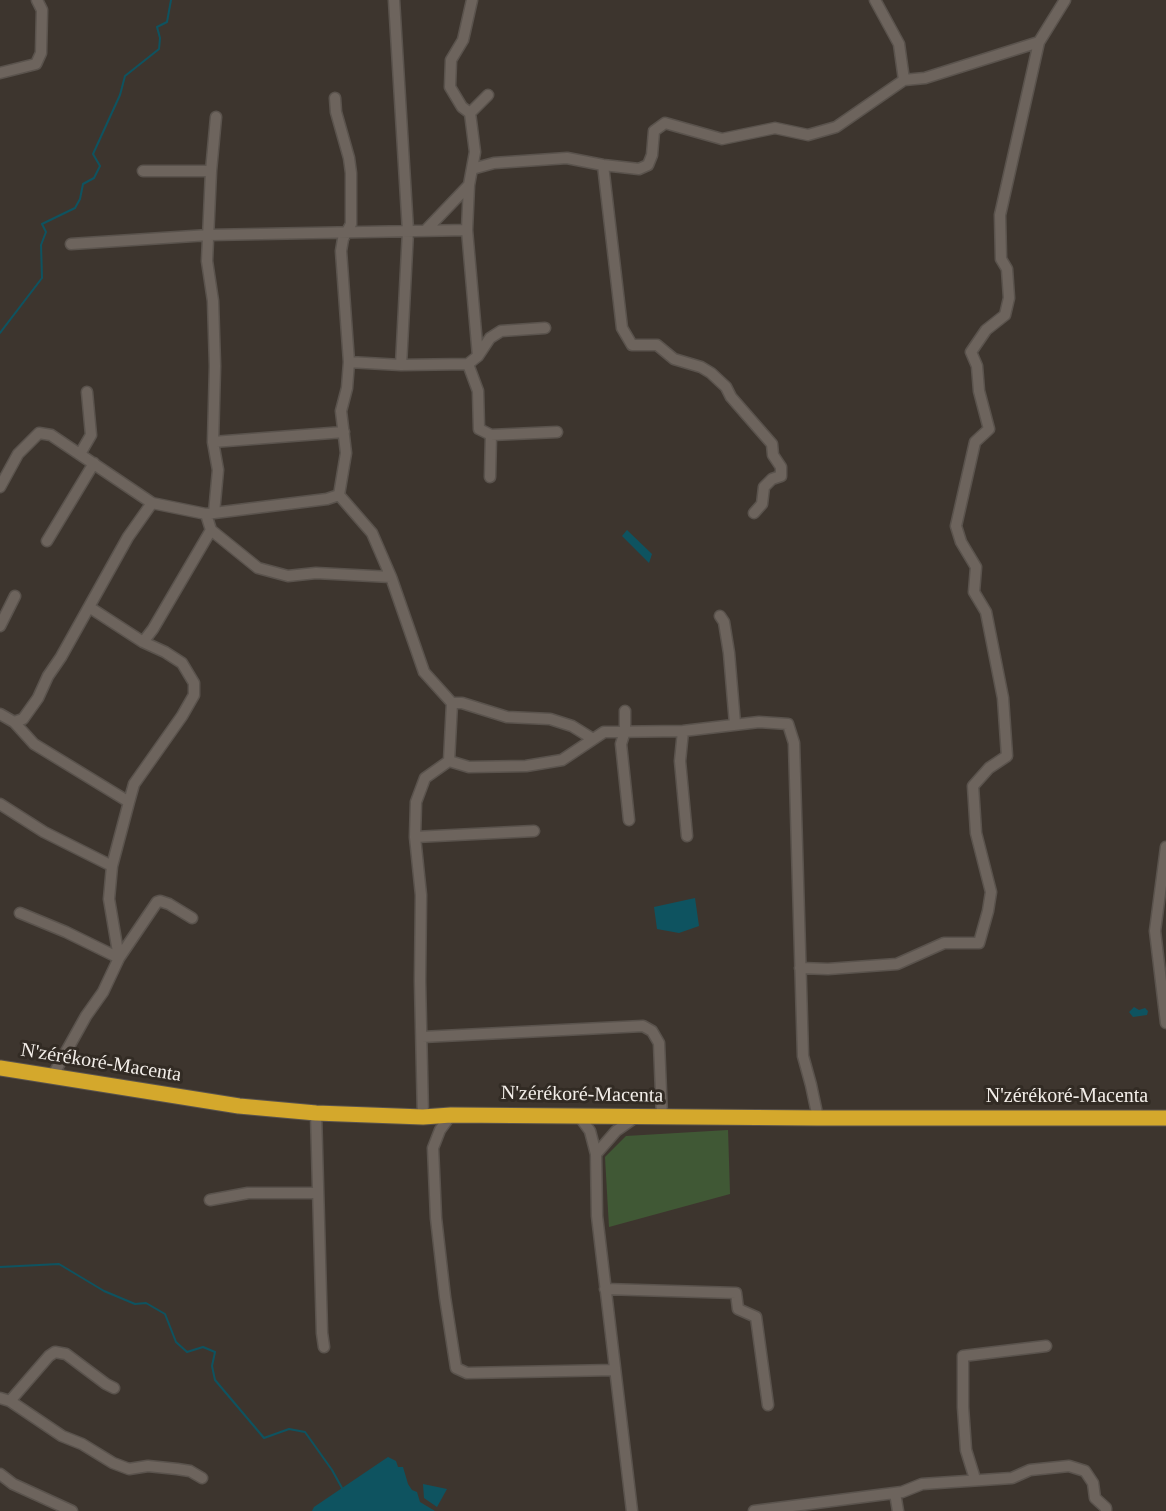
<!DOCTYPE html>
<meta charset="utf-8">
<style>
body{margin:0}
canvas{display:block;background:#3d352e}
</style>
<canvas width="1166" height="1511"></canvas>
<script>
const g = document.querySelector('canvas').getContext('2d');
g.lineJoin = 'round';
function fillPath(path, color) { g.fillStyle = color; g.fill(path, 'evenodd'); }
const poly = rows => new Path2D(rows.map(r => 'M' + r).join(''));
function trace(path, color, width, dash) { g.strokeStyle = color; g.lineWidth = width; g.lineCap = dash ? 'butt' : 'round'; g.setLineDash(dash || []); g.stroke(path); }
function label(font, color, halo, rows, align = 'center') {
  g.font = font + ' "Times New Roman",serif'; g.lineWidth = 6; g.setLineDash([]); g.textBaseline = 'middle'; g.strokeStyle = halo; g.fillStyle = color; for (const [text, x, y, turn = 0] of rows) {
    g.save(); g.translate(x, y); g.rotate((+turn || 0) * Math.PI / 180); g.textAlign = isNaN(turn) ? turn : align; if (halo) g.strokeText(text, 0, 0); g.fillText(text, 0, 0); g.restore();
  }
}
fillPath(poly([
 [728,1130,730,1194,609,1227,605,1157,626,1136]
]), '#405835');
fillPath(poly([
 [627,530,652,554,649,563,622,536],
 [695,898,699,926,679,933,657,929,654,907],
 [1134,1007,1139,1010,1145,1008,1148,1011,1147,1015,1133,1017,1129,1012],
 [388,1457,396,1461,398,1467,403,1467,408,1484,412,1490,417,1492,420,1502,435,1511,312,1511,314,1507],
 [423,1484,447,1489,437,1507,424,1498]
]), '#0e5360');
trace(poly([
 [0,333,42,278,41,245,46,232,42,224,75,208,80,199,83,184,94,178,100,166,93,154,120,95,125,76,159,49,160,38,157,27,167,22,171,0],
 [0,1267,59,1264,104,1291,135,1304,146,1303,165,1314,176,1342,187,1352,203,1347,215,1352,212,1366,215,1380,264,1438,289,1429,305,1432,332,1470,342,1488]
]), '#0e5360', 2);
const minor = poly([
 [394,0,408,231,401,365],
 [875,0,899,44,904,80],
 [0,73,36,64,41,53,42,10,37,0],
 [335,98,336,112,349,158,351,173,351,224,343,239,341,251,349,362,347,388,341,411,346,453,339,495],
 [470,113,462,107,450,87,451,60,463,40,472,0],
 [603,165,622,328,632,345,657,345,674,359,701,367,711,373,726,387,731,397,772,444,773,455,781,467,781,476,772,479,764,487,762,504,754,513],
 [472,169,494,163,567,158,603,165,639,169,648,165,652,155,654,131,665,123,722,139,775,128,808,135,836,127,904,80,925,78,1039,42,1065,0],
 [143,171,211,171],
 [425,231,469,185],
 [71,244,209,235,467,230],
 [478,356,467,230,469,185,475,152,470,113,488,95],
 [349,362,401,365,468,364,478,356,490,338,501,331,545,328],
 [468,364,478,391,479,429,491,435,490,477],
 [491,435,557,432],
 [213,442,344,432],
 [80,454,91,435,87,392],
 [0,487,18,454,39,433,51,435,152,503],
 [214,513,218,470,213,442,215,366,213,301,207,261,211,171,216,117],
 [206,514,211,530,258,568,288,576,316,573,391,577],
 [47,541,94,463],
 [89,607,143,642,165,652,182,663,194,683,194,695,182,716,134,784,129,802,112,866,109,899,119,958],
 [720,616,724,622,729,653,735,724],
 [0,626,15,596],
 [143,642,153,629,211,530],
 [452,703,462,703,507,717,550,719,572,726,593,739],
 [625,711,625,731,621,744,629,820],
 [0,714,14,722,23,719,38,698,48,676,61,657,128,537,152,503,206,514,327,499,339,495,372,533,391,577,424,672,452,703,449,761,425,778,416,802,415,837,421,895,420,981,423,1117],
 [14,722,34,744,129,802],
 [683,731,680,761,687,836],
 [449,761,469,767,526,766,562,760,604,732,683,731,759,722,788,724,794,743,803,1056,811,1085,818,1118],
 [0,804,44,832,112,866],
 [415,837,534,831],
 [1166,847,1155,931,1166,1023],
 [20,913,66,932,119,958,103,992,86,1016,52,1077],
 [119,958,157,902,160,901,169,904,192,918],
 [800,968,828,969,897,964,944,943,979,943,988,911,991,892,976,833,973,786,989,768,1007,756,1003,698,986,612,974,592,976,567,961,542,956,526,975,442,989,429,979,391,977,366,971,352,986,330,1005,315,1009,298,1007,269,1001,259,1000,215,1039,42],
 [422,1037,643,1026,652,1031,659,1043,662,1117],
 [316,1113,322,1333,324,1347],
 [451,1115,440,1130,433,1148,436,1218,445,1297,456,1368,467,1373,614,1370],
 [579,1116,590,1131,596,1154,597,1216,632,1511],
 [596,1154,616,1131,636,1117],
 [210,1200,248,1193,317,1193],
 [605,1289,736,1293,738,1309,756,1317,768,1405],
 [0,1398,10,1401,62,1436,82,1444,113,1463,129,1469,148,1466,177,1469,190,1471,202,1478],
 [10,1401,49,1356,55,1352,66,1354,106,1384,114,1388],
 [0,1474,13,1484,72,1511],
 [975,1479,966,1450,963,1407,963,1356,1046,1346],
 [895,1493,898,1511],
 [754,1511,902,1492,922,1484,1012,1478,1030,1470,1069,1466,1085,1471,1093,1483,1095,1498,1106,1508,1106,1511]
]);
const highway = poly([
 [0,1068,239,1106,316,1113,423,1117,451,1115,818,1118,1166,1118]
]);
trace(minor, '#5a534d', 13);
trace(highway, '#5a534d', 17);
trace(minor, '#6d645d', 10);
trace(highway, '#d4a82c', 15);
label('20px', '#f3eee9', '#322b24', [
 ["N'zérékoré-Macenta",101,1063,9],
 ["N'zérékoré-Macenta",582,1095,1],
 ["N'zérékoré-Macenta",1067,1097]
]);
</script>
